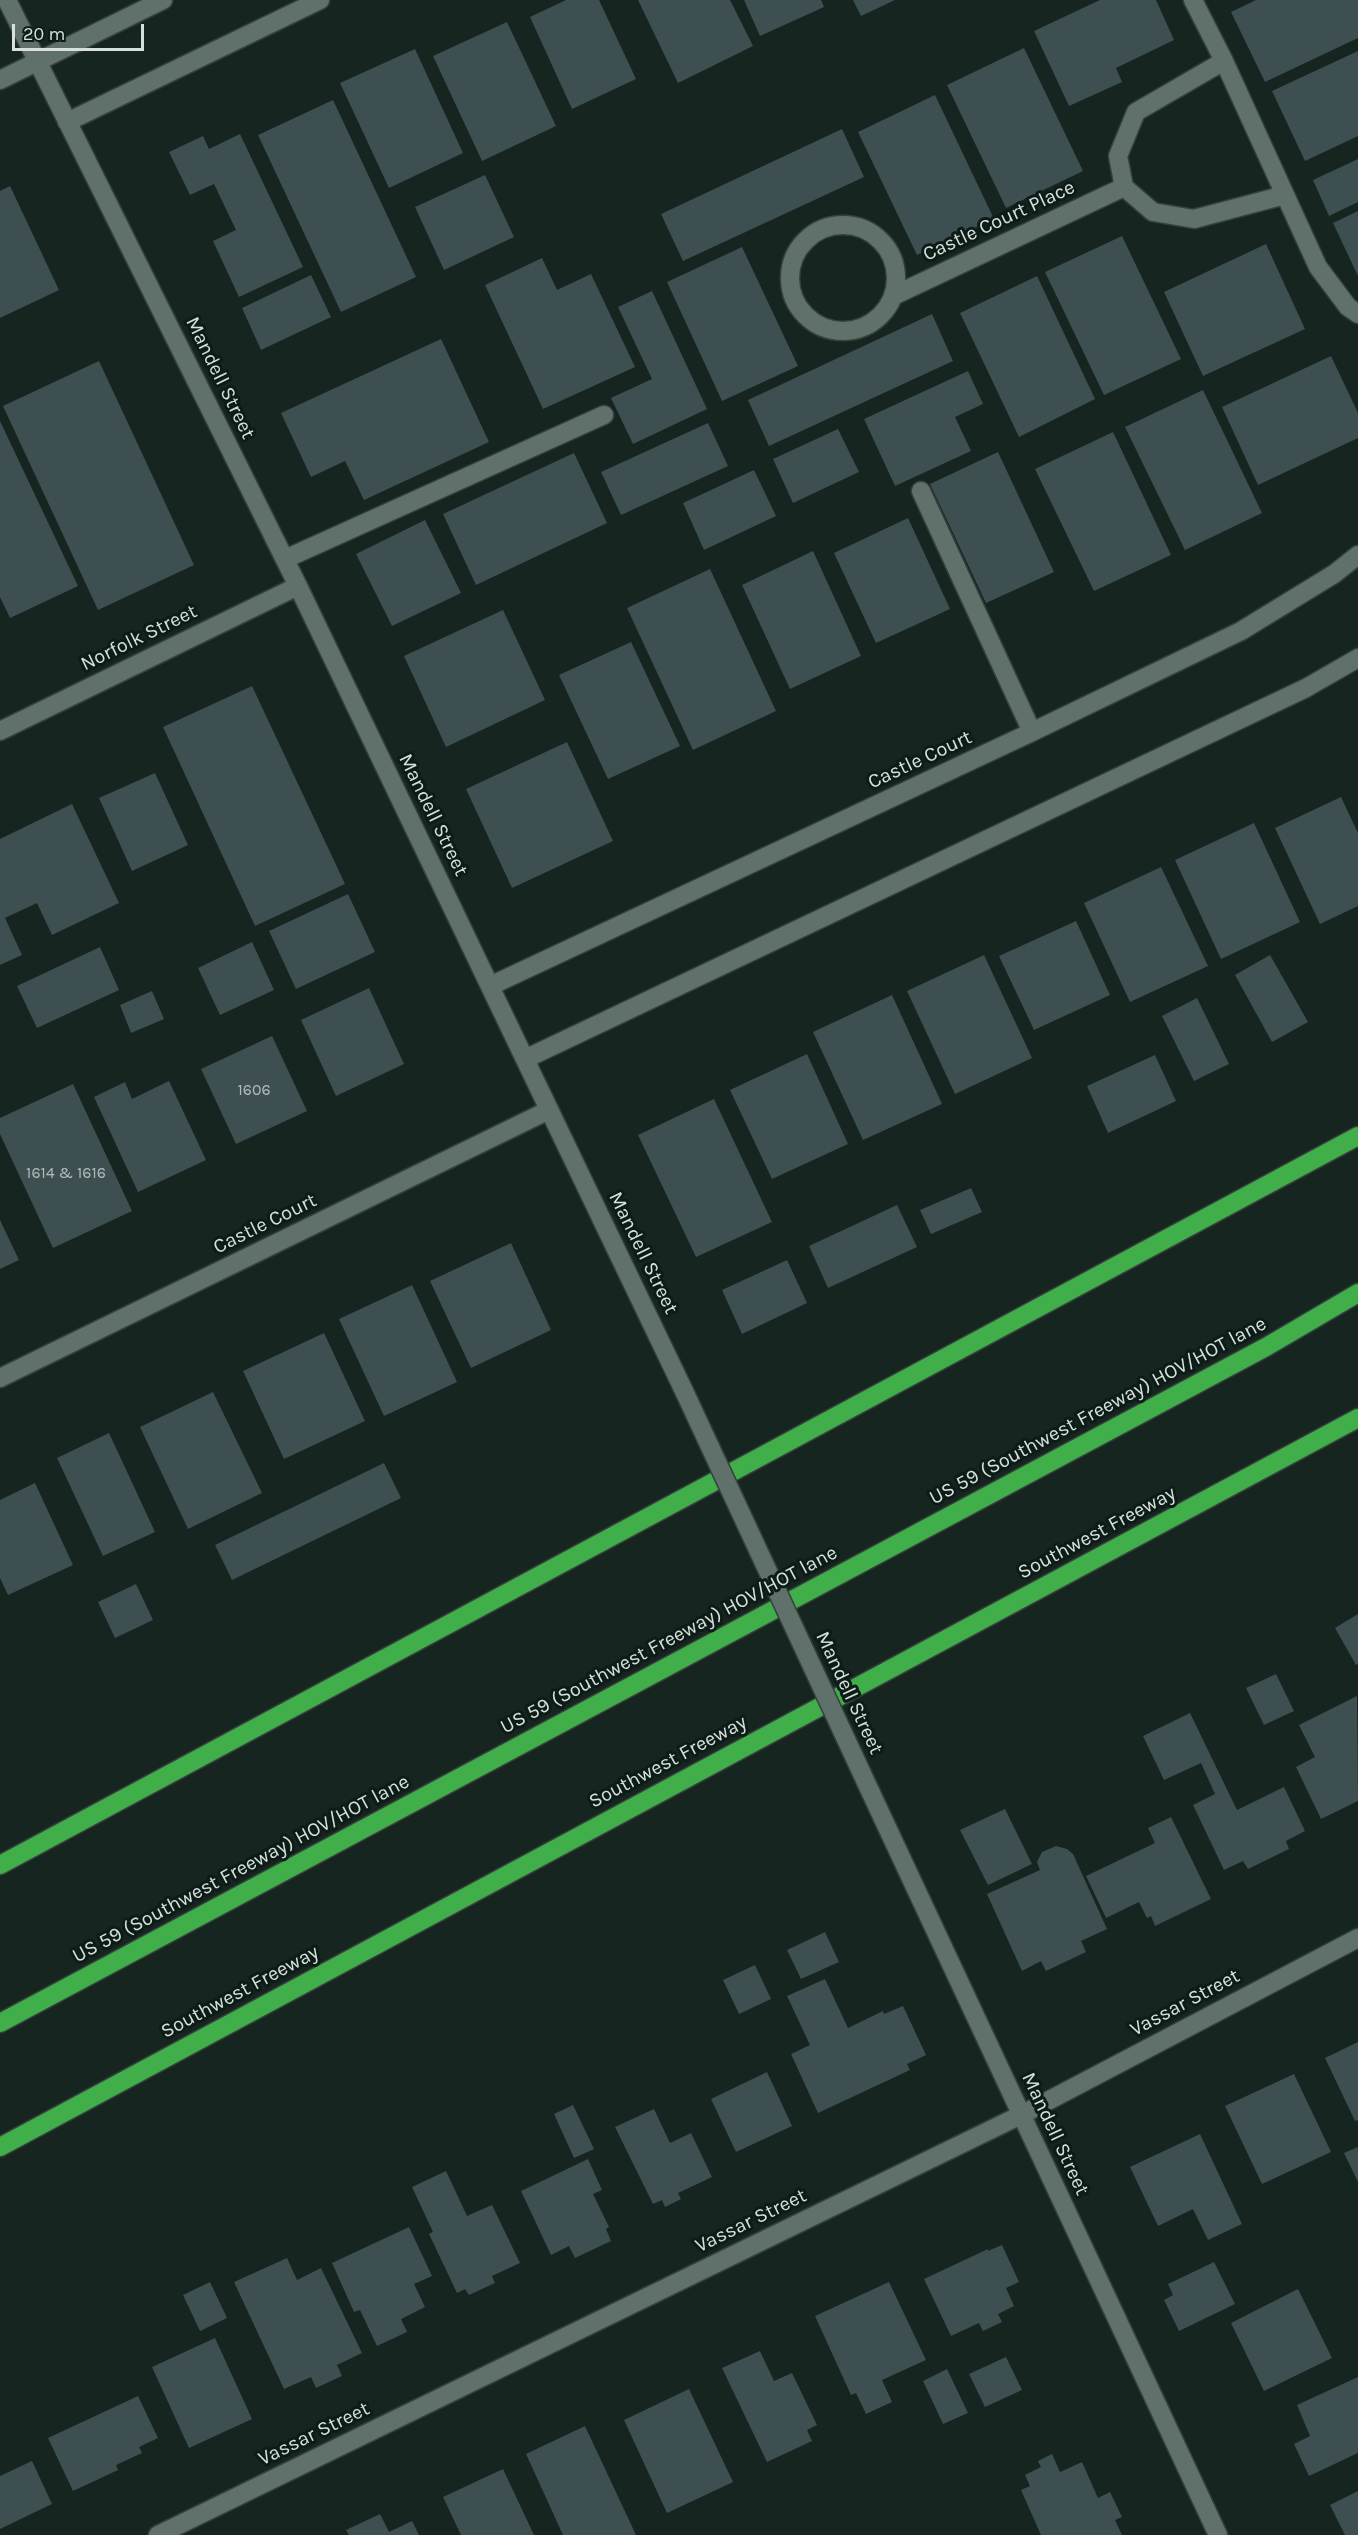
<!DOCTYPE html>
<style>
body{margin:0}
#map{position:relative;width:1358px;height:2535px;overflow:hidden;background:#172521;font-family:Karla,sans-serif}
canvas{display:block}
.scale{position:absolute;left:12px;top:24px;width:132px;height:27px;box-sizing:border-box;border:3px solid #d7e0dd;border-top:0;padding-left:8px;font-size:18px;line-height:21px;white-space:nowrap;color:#d7e0dd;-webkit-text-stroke:4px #0d1c17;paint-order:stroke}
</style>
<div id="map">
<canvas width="1358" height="2535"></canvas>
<div class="scale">20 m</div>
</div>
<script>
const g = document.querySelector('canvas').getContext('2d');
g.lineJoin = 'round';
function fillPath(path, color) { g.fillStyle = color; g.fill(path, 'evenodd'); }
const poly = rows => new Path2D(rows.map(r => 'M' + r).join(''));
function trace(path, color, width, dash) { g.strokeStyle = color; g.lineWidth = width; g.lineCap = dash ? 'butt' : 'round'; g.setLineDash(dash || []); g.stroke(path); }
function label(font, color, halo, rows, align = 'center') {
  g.font = font + ' Karla,sans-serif'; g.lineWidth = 6; g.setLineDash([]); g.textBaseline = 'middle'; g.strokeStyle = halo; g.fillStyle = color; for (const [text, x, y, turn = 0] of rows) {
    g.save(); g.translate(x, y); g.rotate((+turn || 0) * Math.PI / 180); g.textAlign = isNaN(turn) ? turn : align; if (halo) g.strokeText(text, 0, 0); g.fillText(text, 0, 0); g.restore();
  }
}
fillPath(poly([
 [566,0,599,0,636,79,572,109,530,17],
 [638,0,730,0,753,46,678,83],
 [744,0,821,0,824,7,760,36],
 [853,0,895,0,861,16],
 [1100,0,1156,0,1174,40,1116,68,1122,82,1069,106,1034,31],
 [1256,0,1358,0,1358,38,1265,82,1231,12],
 [507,22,556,126,482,161,433,56],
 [1024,48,1083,171,1006,208,947,85],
 [415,49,463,153,389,188,340,83],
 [1358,51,1358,136,1305,161,1272,91],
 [935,95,994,219,917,255,858,132],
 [333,100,416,277,341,312,258,135],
 [842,129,864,177,683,261,661,214],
 [240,134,303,267,239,297,213,241,236,230,214,184,190,195,169,152,203,136,209,149],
 [1358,159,1358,202,1329,216,1313,180],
 [485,175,514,237,444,270,415,207],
 [10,186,59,290,0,318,0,191],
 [1358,211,1358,276,1333,223],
 [1122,236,1181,359,1104,395,1045,272],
 [1266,244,1305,329,1203,376,1164,292],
 [742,247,798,366,722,401,667,282],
 [542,258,557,290,591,274,635,367,543,409,485,285],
 [311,275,331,317,261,350,242,308],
 [1037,276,1095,399,1019,437,960,313],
 [652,291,707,409,633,444,611,398,652,379,618,307],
 [932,314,953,361,769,446,748,400],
 [441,339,489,442,364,500,345,461,311,477,281,413],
 [1331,356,1358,413,1358,438,1258,485,1222,407],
 [99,361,194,565,98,610,3,406],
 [968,371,983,404,955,417,971,451,895,486,864,419],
 [1203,390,1262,513,1185,550,1125,427],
 [0,421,78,586,10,618,0,597],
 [708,423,728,466,621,515,601,472],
 [838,429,859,472,793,503,773,459],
 [1113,432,1171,555,1094,591,1035,469],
 [998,452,1054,572,986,603,930,484],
 [574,453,607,523,476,585,443,514],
 [754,470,776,516,704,550,683,503],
 [908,518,950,609,876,643,834,553],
 [425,520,461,593,392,626,356,554],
 [813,551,861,656,790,689,742,585],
 [710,569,776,711,693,750,627,608],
 [503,610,545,700,446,747,404,656],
 [631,642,680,746,608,779,559,675],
 [252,686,345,884,255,926,163,727],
 [567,742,613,841,512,888,466,789],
 [155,773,188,845,132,871,99,798],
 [1341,797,1358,833,1358,906,1320,924,1275,828],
 [72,804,119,903,52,935,37,903,5,918,22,955,0,965,0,839],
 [1254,823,1300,922,1221,959,1175,860],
 [1161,867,1208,966,1130,1002,1084,903],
 [348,894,375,952,296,989,269,931],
 [1076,921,1110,995,1034,1030,999,956],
 [252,942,274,990,220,1015,198,968],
 [100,947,119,990,37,1028,17,986],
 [984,955,1032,1058,955,1094,907,991],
 [1270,955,1308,1022,1272,1042,1235,975],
 [369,988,404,1064,336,1096,301,1020],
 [152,991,164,1019,131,1033,120,1005],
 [892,995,942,1104,863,1140,813,1032],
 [1197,998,1229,1064,1194,1081,1162,1016],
 [272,1036,307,1111,236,1144,201,1069],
 [807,1054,848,1144,772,1179,730,1090],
 [1155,1055,1176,1101,1108,1133,1087,1086],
 [169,1081,206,1160,138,1192,94,1097,125,1082,132,1099],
 [73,1084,132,1211,53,1248,0,1134,0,1118],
 [714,1099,772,1222,696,1257,638,1135],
 [971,1188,982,1212,931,1234,920,1210],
 [897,1205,917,1247,828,1288,809,1246],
 [0,1220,19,1260,0,1269],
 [511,1243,551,1330,471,1368,430,1281],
 [787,1260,807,1303,742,1334,722,1290],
 [412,1285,457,1382,384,1416,339,1319],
 [324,1333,365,1421,284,1459,243,1371],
 [213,1392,262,1493,188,1529,140,1427],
 [109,1433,155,1532,103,1556,57,1458],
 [384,1463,401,1498,232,1580,215,1545],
 [35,1483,73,1565,8,1595,0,1578,0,1500],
 [136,1584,153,1620,115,1638,98,1602],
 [1358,1614,1358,1664,1356,1665,1335,1628],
 [1276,1674,1294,1711,1264,1725,1246,1688],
 [1357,1696,1358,1801,1321,1819,1296,1767,1315,1757,1299,1725],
 [1190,1713,1237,1810,1284,1787,1305,1831,1286,1841,1289,1849,1248,1869,1243,1861,1224,1870,1193,1805,1215,1794,1201,1763,1164,1780,1143,1736],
 [1005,1809,1032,1864,988,1885,960,1830],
 [1171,1817,1211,1899,1155,1926,1151,1916,1147,1918,1139,1902,1106,1918,1086,1876,1155,1843,1148,1828],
 [1056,1846,1067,1849,1073,1854,1107,1929,1081,1941,1086,1952,1046,1971,1041,1961,1022,1971,987,1894,1040,1870,1037,1862,1042,1852],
 [825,1932,839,1962,801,1979,787,1950],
 [755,1965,771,1999,739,2014,723,1980],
 [825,1979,848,2028,883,2011,884,2014,903,2006,926,2055,907,2064,910,2070,818,2113,791,2054,810,2045,787,1996],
 [1358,2042,1358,2120,1355,2121,1325,2058],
 [767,2072,792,2126,736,2152,711,2099],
 [1294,2074,1331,2152,1262,2184,1225,2106],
 [573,2105,594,2149,574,2158,554,2114],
 [654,2109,670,2143,691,2133,712,2177,678,2193,681,2199,665,2207,662,2200,653,2204,615,2127],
 [1200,2134,1242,2224,1208,2240,1193,2209,1158,2226,1130,2167],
 [1358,2147,1358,2182,1344,2153],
 [588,2159,602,2190,593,2194,609,2227,606,2229,611,2241,575,2258,569,2246,551,2255,521,2191],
 [446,2171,467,2216,492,2205,520,2263,492,2276,495,2283,469,2295,465,2289,457,2293,429,2234,433,2232,412,2187],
 [409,2227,432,2276,414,2284,425,2307,401,2319,407,2332,377,2346,360,2310,354,2312,332,2263],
 [1002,2245,1019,2282,1006,2288,1014,2306,998,2314,1002,2322,983,2331,979,2323,951,2336,924,2279,988,2249,988,2251],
 [287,2258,297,2280,321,2268,362,2353,337,2365,342,2376,316,2388,311,2377,284,2389,234,2282],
 [1214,2262,1235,2304,1179,2331,1164,2300,1173,2295,1168,2284],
 [210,2282,227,2318,200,2331,183,2295],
 [889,2282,926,2360,882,2380,892,2402,866,2414,856,2393,851,2395,815,2316],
 [1298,2289,1332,2358,1264,2391,1231,2323],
 [215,2338,252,2419,189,2448,152,2367],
 [760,2351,774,2381,792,2373,817,2425,807,2430,812,2441,767,2462,722,2368],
 [1006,2357,1022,2390,985,2407,969,2374],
 [947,2369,968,2413,943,2424,923,2381],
 [1358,2377,1358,2453,1309,2476,1294,2444,1310,2436,1297,2405],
 [689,2389,733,2482,667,2513,624,2420],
 [138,2396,158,2438,139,2447,142,2453,116,2465,118,2470,73,2491,48,2438],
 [585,2426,636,2535,563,2535,526,2454],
 [1052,2454,1060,2472,1082,2462,1098,2498,1110,2492,1122,2517,1115,2520,1122,2535,1041,2535,1021,2490,1030,2486,1025,2475,1041,2467,1038,2461],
 [32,2461,52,2504,0,2529,0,2476],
 [503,2469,534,2535,461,2535,443,2497],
 [1358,2491,1358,2535,1345,2535,1330,2505],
 [380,2514,389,2532,412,2521,419,2535,349,2535,346,2530]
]), '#3d4f50');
const minor = poly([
 [7,0,298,586,685,1393],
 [1193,0,1224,61,1318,267,1348,307,1358,314],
 [0,80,163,0],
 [67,122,320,0],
 [1124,187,1118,156,1136,112,1224,61],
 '790 278a53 53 0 1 1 106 0a53 53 0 1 1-106 0Z',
 [893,296,1124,187,1153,212,1194,219,1285,195],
 [921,491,1032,732],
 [285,559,604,415],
 [0,731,298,586],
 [490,986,1032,732,1241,631,1334,574,1358,555],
 [525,1059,1306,688,1358,658],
 [0,1378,549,1110],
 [871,1793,1218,2535],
 [158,2535,1021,2115,1358,1938]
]);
const highway = poly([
 [0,1865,1358,1136],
 [0,2023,1266,1347,1358,1293],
 [0,2147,1358,1418]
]);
trace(minor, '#36403d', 21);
trace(highway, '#36403d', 21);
trace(minor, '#60716b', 18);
trace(highway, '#40af4a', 18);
const minorBridge = poly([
 [685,1393,871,1793]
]);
trace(minorBridge, '#36403d', 21, []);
trace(minorBridge, '#60716b', 18);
label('16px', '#b0bcba', null, [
 ["1606",254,1090],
 ["1614 & 1616",66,1173]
]);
label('20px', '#d7e0dd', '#0d1c17', [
 ["Castle Court Place",999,221,-25],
 ["Mandell Street",220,378,64],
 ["Norfolk Street",139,638,-26],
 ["Castle Court",920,760,-25],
 ["Mandell Street",433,815,64],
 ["Castle Court",265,1224,-26],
 ["Mandell Street",643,1253,64],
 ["US 59 (Southwest Freeway) HOV/HOT lane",1098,1411,-28],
 ["Southwest Freeway",1097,1533,-28],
 ["US 59 (Southwest Freeway) HOV/HOT lane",669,1640,-28],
 ["Mandell Street",849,1693,65],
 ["Southwest Freeway",668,1762,-28],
 ["US 59 (Southwest Freeway) HOV/HOT lane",241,1869,-28],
 ["Southwest Freeway",240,1992,-28],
 ["Vassar Street",1185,2003,-28],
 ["Mandell Street",1055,2134,65],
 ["Vassar Street",751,2221,-26],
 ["Vassar Street",314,2434,-26]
]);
</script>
